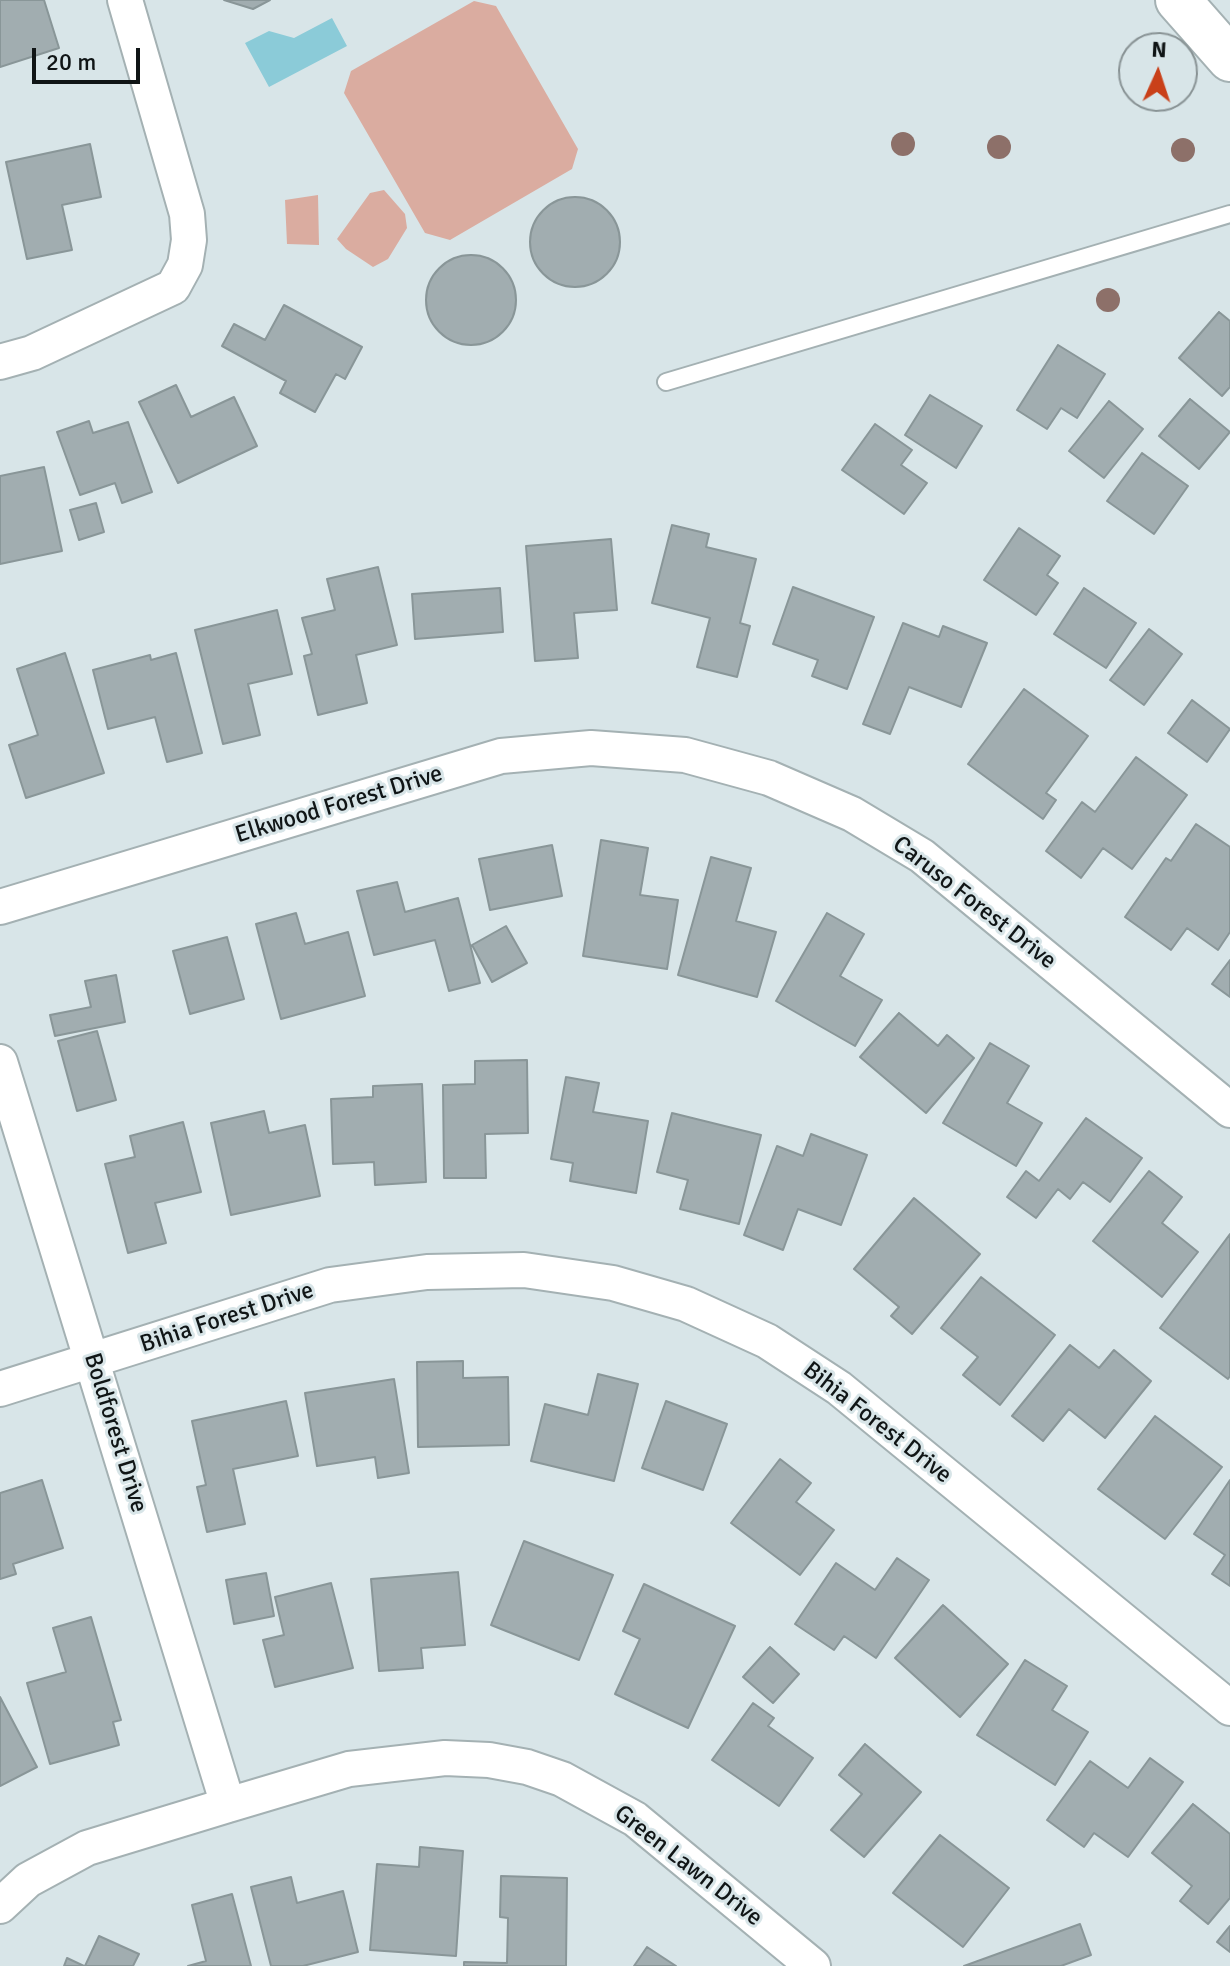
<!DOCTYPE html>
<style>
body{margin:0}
#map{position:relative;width:1230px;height:1966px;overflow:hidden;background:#d8e5e8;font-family:Signika,sans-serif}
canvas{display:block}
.north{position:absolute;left:1118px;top:32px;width:80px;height:80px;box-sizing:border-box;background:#d8e5e8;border:2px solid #889294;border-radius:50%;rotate:3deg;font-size:22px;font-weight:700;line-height:32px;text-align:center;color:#101516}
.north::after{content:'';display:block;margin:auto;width:28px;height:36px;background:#c94019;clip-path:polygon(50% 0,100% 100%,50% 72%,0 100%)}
.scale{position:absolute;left:32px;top:48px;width:108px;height:36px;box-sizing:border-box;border:4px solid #101516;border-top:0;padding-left:10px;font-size:24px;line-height:28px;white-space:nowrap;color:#101516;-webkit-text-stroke:6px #d8e5e8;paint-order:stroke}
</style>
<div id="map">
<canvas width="1230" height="1966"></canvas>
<div class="north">N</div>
<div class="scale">20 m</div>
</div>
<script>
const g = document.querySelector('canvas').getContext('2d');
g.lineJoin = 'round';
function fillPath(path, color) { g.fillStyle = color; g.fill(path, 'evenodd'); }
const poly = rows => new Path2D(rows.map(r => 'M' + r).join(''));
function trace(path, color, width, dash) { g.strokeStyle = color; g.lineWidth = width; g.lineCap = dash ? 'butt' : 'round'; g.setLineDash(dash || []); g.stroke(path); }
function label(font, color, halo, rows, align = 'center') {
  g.font = font + ' Signika,sans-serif'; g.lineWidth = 6; g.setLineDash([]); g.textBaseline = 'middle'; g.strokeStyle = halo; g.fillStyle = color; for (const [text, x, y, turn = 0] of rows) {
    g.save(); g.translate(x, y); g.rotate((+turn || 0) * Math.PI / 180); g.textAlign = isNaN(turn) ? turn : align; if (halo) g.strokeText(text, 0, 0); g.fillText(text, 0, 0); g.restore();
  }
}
fillPath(poly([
 [474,1,496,6,578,149,572,169,450,240,425,233,344,93,351,71],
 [384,190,405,214,407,228,388,259,373,267,346,249,337,239,370,193],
 [318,195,319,245,287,244,285,200]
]), '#daaca0');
fillPath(poly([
 [332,18,347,46,269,87,245,43,269,31,294,38]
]), '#8bcbd8');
const building = poly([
 [0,0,44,0,59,48,0,67,0,0],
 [224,0,270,0,253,9,224,0],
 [90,144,101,197,62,205,72,250,27,259,6,162,90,144],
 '530 242a45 45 0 1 1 90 0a45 45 0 1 1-90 0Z',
 '426 300a45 45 0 1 1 90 0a45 45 0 1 1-90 0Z',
 [284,305,362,347,345,379,336,374,315,412,280,393,286,381,222,346,234,324,265,340,284,305],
 [1219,312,1230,321,1230,387,1222,396,1179,358,1219,312],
 [1058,345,1105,374,1077,418,1061,408,1047,429,1017,410,1058,345],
 [176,385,191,417,234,397,257,446,178,483,139,402,176,385],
 [930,395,982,426,956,468,905,435,930,395],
 [1190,399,1230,432,1199,469,1159,436,1190,399],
 [1109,401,1143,429,1104,478,1069,451,1109,401],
 [89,421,93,433,128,422,152,492,122,503,115,483,80,495,57,432,89,421],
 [875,424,912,450,901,465,927,483,904,514,842,470,875,424],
 [1142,453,1188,486,1154,534,1107,501,1142,453],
 [44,467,62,551,0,564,0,476,44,467],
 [96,503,104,532,79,540,70,510,96,503],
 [672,525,709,534,706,547,756,559,740,623,750,626,737,677,697,667,710,618,652,603,672,525],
 [1019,528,1060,556,1047,575,1058,583,1036,615,984,580,1019,528],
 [611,539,617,610,574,613,578,658,535,661,526,546,611,539],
 [378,567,397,645,356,655,367,703,318,715,304,656,312,654,302,618,335,610,327,579,378,567],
 [793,587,874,617,847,689,812,676,818,660,773,644,793,587],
 [500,588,503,632,415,639,412,594,500,588],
 [1084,588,1136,623,1106,668,1054,634,1084,588],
 [277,610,292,674,248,684,260,735,223,744,195,630,277,610],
 [903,623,939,637,943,626,987,643,961,707,909,687,890,734,863,724,903,623],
 [1149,629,1182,654,1144,705,1110,680,1149,629],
 [65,653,104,773,26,798,9,745,38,735,17,669,65,653],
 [176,653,202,753,167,762,155,717,108,729,93,670,150,655,151,660,176,653],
 [1024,689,1088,736,1046,793,1056,800,1043,819,968,764,1024,689],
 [1192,700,1230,729,1207,762,1168,733,1192,700],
 [1136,757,1187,795,1132,869,1103,848,1081,878,1046,851,1082,802,1095,812,1136,757],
 [1196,824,1230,847,1230,932,1218,950,1187,928,1171,950,1125,917,1166,858,1171,861,1196,824],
 [601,840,648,848,640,895,678,900,667,969,583,956,601,840],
 [552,845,562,896,490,910,479,859,552,845],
 [711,857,751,868,736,921,776,932,757,997,678,975,711,857],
 [397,882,405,912,458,898,480,983,449,991,435,940,374,955,357,891,397,882],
 [296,913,305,944,348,932,365,996,281,1019,256,924,296,913],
 [827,913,864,934,840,976,882,1000,855,1046,776,1001,827,913],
 [506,926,527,963,492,982,472,945,506,926],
 [227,937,244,999,190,1014,173,951,227,937],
 [1230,960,1230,997,1212,984,1230,960],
 [116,975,125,1022,55,1036,50,1015,91,1007,85,981,116,975],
 [899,1013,938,1046,947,1035,974,1058,926,1113,860,1057,899,1013],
 [97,1031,116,1100,77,1111,58,1041,97,1031],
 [990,1043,1029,1066,1007,1103,1042,1123,1016,1166,943,1123,990,1043],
 [527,1060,528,1133,485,1134,486,1178,444,1178,443,1085,475,1084,475,1061,527,1060],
 [566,1077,599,1083,593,1112,648,1121,636,1193,570,1181,573,1163,551,1159,566,1077],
 [422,1084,426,1182,375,1185,374,1162,333,1164,331,1099,373,1097,373,1086,422,1084],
 [264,1111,269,1133,305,1125,320,1196,231,1215,211,1123,264,1111],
 [672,1113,761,1135,739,1224,680,1209,688,1180,657,1172,672,1113],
 [1086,1118,1142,1158,1110,1202,1083,1182,1070,1199,1058,1189,1036,1218,1007,1197,1026,1171,1039,1181,1086,1118],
 [183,1122,201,1192,155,1203,166,1243,128,1253,105,1164,135,1157,130,1136,183,1122],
 [811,1134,867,1155,841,1225,798,1209,783,1250,744,1235,777,1146,803,1156,811,1134],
 [1149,1171,1182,1197,1162,1223,1198,1252,1162,1297,1093,1241,1149,1171],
 [914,1198,980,1254,912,1334,891,1316,899,1307,854,1269,914,1198],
 [1230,1234,1230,1376,1228,1379,1160,1328,1230,1234],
 [981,1277,1055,1335,1000,1405,963,1375,978,1357,941,1328,981,1277],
 [1070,1345,1099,1368,1114,1350,1151,1381,1105,1438,1069,1409,1043,1441,1012,1416,1070,1345],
 [463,1361,463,1378,508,1377,509,1445,418,1447,417,1362,463,1361],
 [598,1374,638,1384,614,1481,531,1461,545,1404,588,1415,598,1374],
 [394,1379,409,1473,378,1478,375,1457,317,1466,305,1393,394,1379],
 [286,1401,298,1456,233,1469,245,1524,207,1532,197,1487,206,1485,192,1421,286,1401],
 [666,1401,727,1424,703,1490,642,1468,666,1401],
 [1155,1416,1222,1467,1165,1539,1098,1489,1155,1416],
 [780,1459,811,1483,796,1502,834,1530,800,1575,731,1523,780,1459],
 [42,1480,63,1548,13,1564,16,1574,0,1579,0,1493,42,1480],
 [1230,1480,1230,1586,1212,1574,1225,1555,1194,1534,1230,1480],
 [524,1541,613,1575,579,1660,491,1625,524,1541],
 [897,1558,929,1580,876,1658,844,1636,834,1650,795,1624,836,1563,875,1590,897,1558],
 [458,1572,465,1645,421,1648,423,1668,379,1671,371,1579,458,1572],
 [266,1573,274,1616,234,1624,226,1580,266,1573],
 [331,1583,353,1668,275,1687,263,1640,284,1635,275,1597,331,1583],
 [644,1584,735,1626,688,1728,615,1694,640,1639,623,1631,644,1584],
 [943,1605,1008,1664,960,1717,895,1658,943,1605],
 [91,1617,121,1720,113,1722,119,1745,50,1764,27,1683,66,1672,53,1628,91,1617],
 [770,1647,799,1674,773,1703,743,1677,770,1647],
 [1025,1660,1067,1686,1052,1710,1088,1732,1055,1785,977,1735,1025,1660],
 [0,1697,37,1767,0,1786,0,1697],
 [753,1703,774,1718,768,1726,813,1758,779,1806,712,1760,753,1703],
 [865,1744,921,1792,864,1857,831,1830,862,1794,839,1775,865,1744],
 [1150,1758,1183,1782,1128,1857,1094,1833,1084,1847,1047,1820,1090,1761,1128,1788,1150,1758],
 [1193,1804,1230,1834,1230,1898,1208,1924,1180,1901,1192,1886,1152,1853,1193,1804],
 [940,1835,1009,1888,963,1947,893,1893,940,1835],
 [420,1847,463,1851,456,1956,370,1950,377,1864,419,1867,420,1847],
 [501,1876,567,1878,566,1966,464,1966,464,1962,507,1963,508,1918,500,1917,501,1876],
 [291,1877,297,1903,343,1891,358,1952,303,1966,271,1966,251,1887,291,1877],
 [232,1894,251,1966,188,1966,206,1961,192,1905,232,1894],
 [1080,1924,1091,1955,1061,1966,964,1966,1080,1924],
 [1230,1926,1230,1952,1217,1942,1230,1926],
 [99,1936,139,1954,133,1966,85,1966,99,1936],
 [647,1947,676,1966,634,1966,647,1947],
 [67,1958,84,1966,64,1966,67,1958]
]);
fillPath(building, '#a1adb0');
trace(building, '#899698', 2);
const service = poly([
 [666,382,1230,214]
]);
const minor = poly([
 [0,362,32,353,173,287,185,265,189,240,187,214,125,0],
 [0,907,501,756,591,748,685,755,769,778,852,814,922,856,1230,1110],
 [0,1062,228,1805],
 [0,1389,330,1285,427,1272,524,1270,613,1283,686,1304,767,1341,839,1388,1230,1708],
 [0,1906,28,1880,87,1848,228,1805,349,1769,445,1758,489,1760,527,1767,562,1779,635,1819,813,1966]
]);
const secondary = poly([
 [1178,0,1230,59]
]);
trace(service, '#a4b1b3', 20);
trace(minor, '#a4b1b3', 38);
trace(secondary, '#a4b1b3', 48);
trace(service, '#fff', 16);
trace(minor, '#fff', 34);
trace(secondary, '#fff', 44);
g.fillStyle = '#8d7069';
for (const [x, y] of [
 [903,144],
 [999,147],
 [1183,150],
 [1108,300]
]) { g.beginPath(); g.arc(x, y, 12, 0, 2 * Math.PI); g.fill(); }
label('24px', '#101516', '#d8e5e8', [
 ["Elkwood Forest Drive",339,805,-17],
 ["Caruso Forest Drive",974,903,38],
 ["Bihia Forest Drive",227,1318,-18],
 ["Bihia Forest Drive",877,1423,38],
 ["Boldforest Drive",115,1433,73],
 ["Green Lawn Drive",688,1866,38]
]);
</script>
